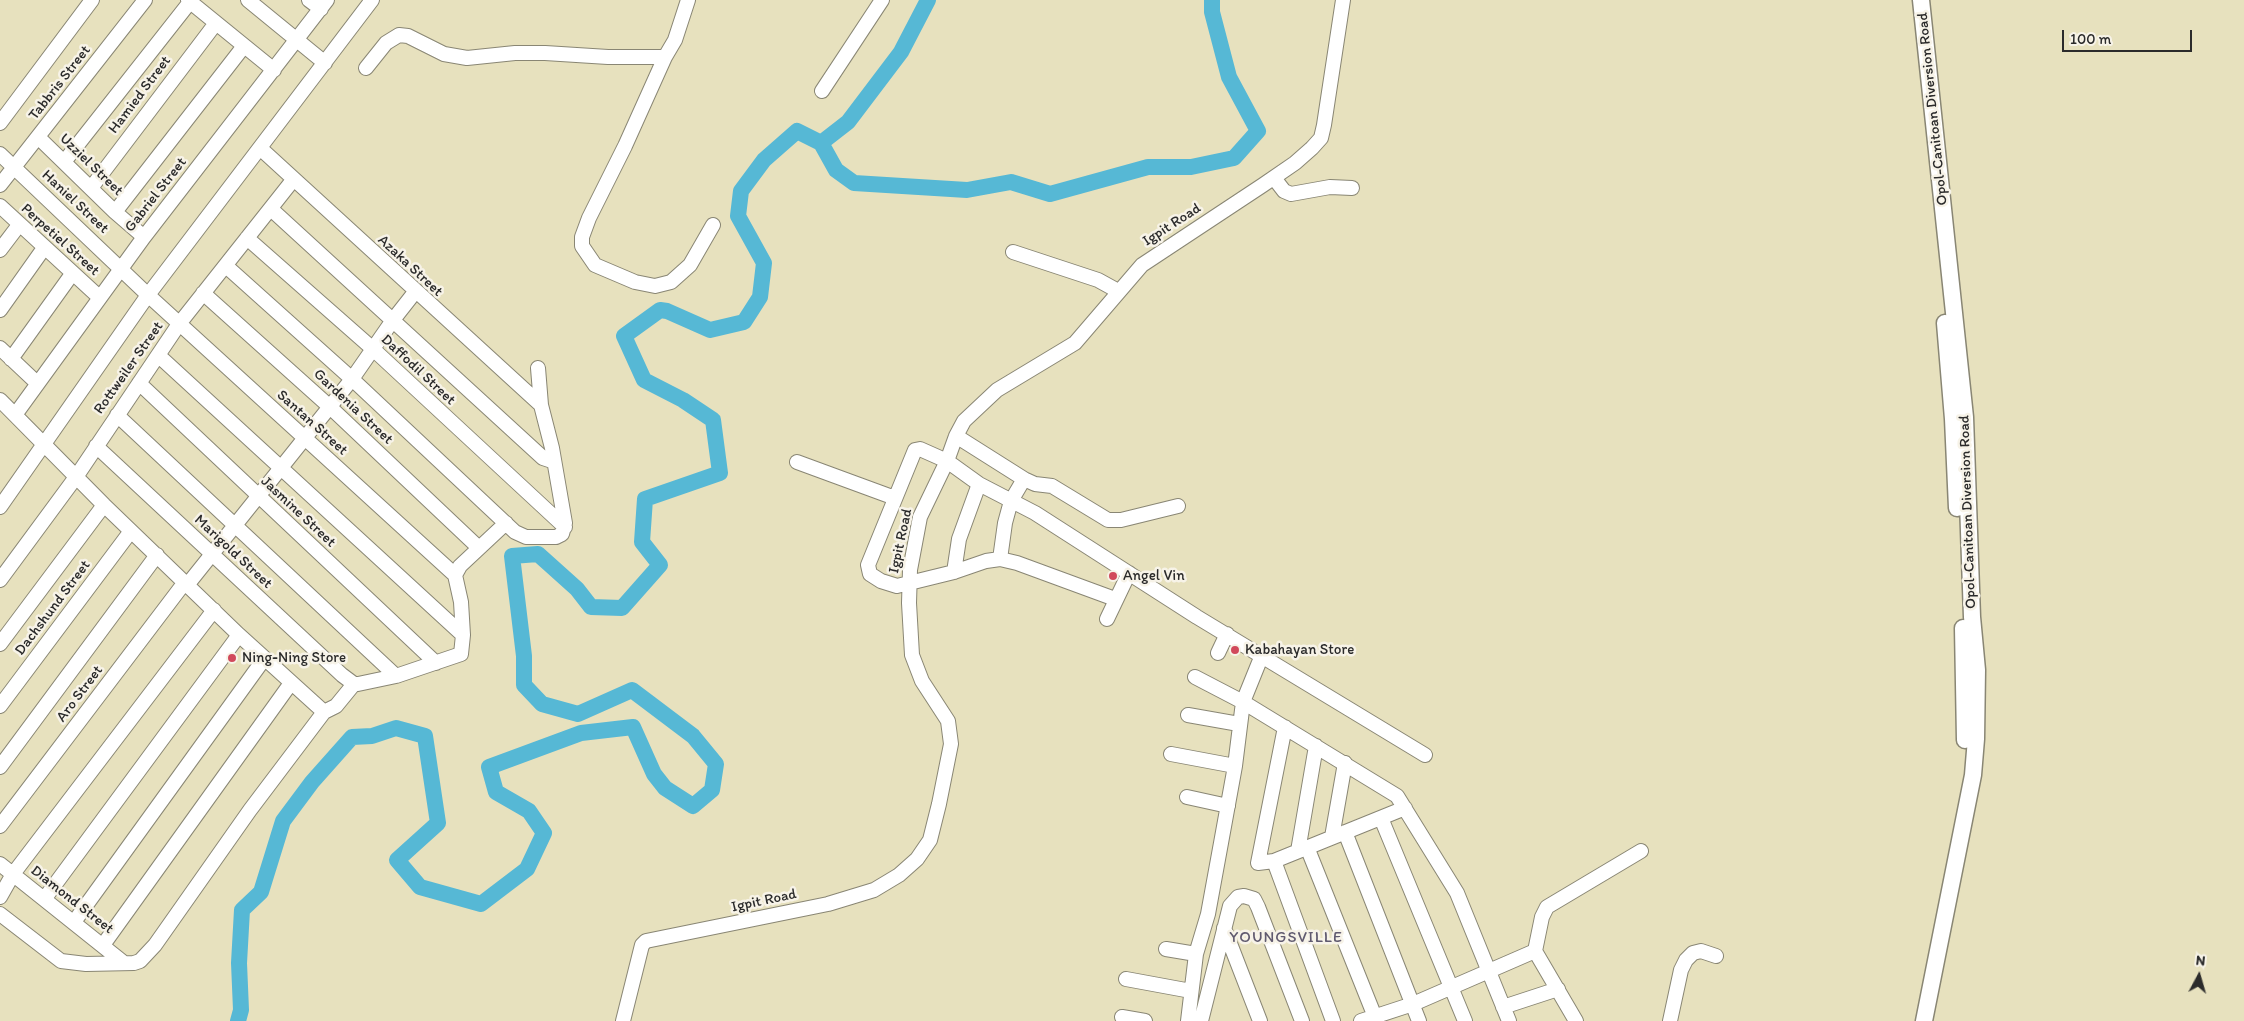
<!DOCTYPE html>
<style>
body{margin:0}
#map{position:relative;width:2244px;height:1021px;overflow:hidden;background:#e7e1be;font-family:Itim,sans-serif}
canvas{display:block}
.north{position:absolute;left:2174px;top:951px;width:50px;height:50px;-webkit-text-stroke:4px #f7f3e8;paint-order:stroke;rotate:6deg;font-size:14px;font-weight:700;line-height:20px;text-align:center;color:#2b2b2b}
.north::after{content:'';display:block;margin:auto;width:18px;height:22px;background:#2b2b2b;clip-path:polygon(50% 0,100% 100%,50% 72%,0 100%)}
.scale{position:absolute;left:2062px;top:30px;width:130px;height:22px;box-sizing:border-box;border:2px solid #2b2b2b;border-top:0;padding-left:6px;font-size:15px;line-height:18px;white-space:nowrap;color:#2b2b2b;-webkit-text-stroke:4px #f7f3e8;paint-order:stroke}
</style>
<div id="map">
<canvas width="2244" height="1021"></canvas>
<div class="north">N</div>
<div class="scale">100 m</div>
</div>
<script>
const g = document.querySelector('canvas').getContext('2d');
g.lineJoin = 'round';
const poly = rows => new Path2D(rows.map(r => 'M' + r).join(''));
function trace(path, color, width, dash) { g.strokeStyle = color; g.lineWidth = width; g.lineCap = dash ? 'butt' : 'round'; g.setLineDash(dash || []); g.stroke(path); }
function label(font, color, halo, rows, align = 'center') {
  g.font = font + ' Itim,sans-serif'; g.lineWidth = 5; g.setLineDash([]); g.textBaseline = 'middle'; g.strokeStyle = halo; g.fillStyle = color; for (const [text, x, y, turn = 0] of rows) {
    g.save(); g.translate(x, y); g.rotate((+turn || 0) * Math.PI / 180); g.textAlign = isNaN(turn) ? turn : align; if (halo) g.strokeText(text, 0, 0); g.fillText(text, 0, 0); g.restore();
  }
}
trace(poly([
 [821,143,848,122,901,52,928,0],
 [238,1021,241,1010,239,963,242,910,261,892,283,821,312,782,352,737,372,736,396,728,425,736,438,823,397,860,420,887,481,904,527,869,544,833,529,811,496,792,489,767,581,733,633,727,654,774,665,788,693,806,712,790,716,764,693,736,632,690,578,714,542,704,524,685,524,656,512,556,538,554,577,589,591,607,622,608,660,565,642,542,645,499,720,473,713,420,683,400,644,380,624,336,660,310,667,311,710,330,744,322,760,297,764,263,738,216,741,191,764,160,797,131,821,143,836,170,854,183,967,190,1011,182,1050,194,1148,167,1191,167,1234,158,1258,131,1229,77,1212,12,1212,0]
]), '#56b8d5', 16);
const minor = poly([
 [188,0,274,70],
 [248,0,325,63],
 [309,0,321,9],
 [665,57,625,146,589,218,582,237,582,246,595,265,635,282,655,286,671,282,690,265,713,225],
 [366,68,386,43,399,35,408,36,444,54,467,58,515,53,545,53,608,57,665,57,675,40,688,0],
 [822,91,882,0],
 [0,123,92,0],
 [38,137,115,212,144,237],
 [260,148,541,405],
 [0,154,148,295,455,575],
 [64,162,190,2],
 [1274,178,1284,191,1291,194,1330,187,1352,188],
 [0,185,145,0],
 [91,188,216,23],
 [0,206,99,297],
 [271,209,543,458,552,461],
 [115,212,244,46],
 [247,238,373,349,565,527],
 [0,250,19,225],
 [1013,252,1098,280,1118,291],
 [226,266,352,379,515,532,526,537,556,537,562,534,565,523,552,448,541,405,538,368],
 [203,293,330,407,479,548],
 [0,310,44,248],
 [0,348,37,383],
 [159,356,463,635],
 [11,359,72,274],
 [139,383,436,663],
 [0,400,104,505,239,635,324,712],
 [15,415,144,237,327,0],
 [117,415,396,676],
 [956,436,1024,479,1011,501,1005,523,1000,559],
 [96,446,342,675,354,684,358,684,396,676,461,654,463,635,461,602,455,575,460,566,506,523],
 [797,462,895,498],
 [1024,479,1035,484,1052,486,1108,520,1121,520,1178,506],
 [0,507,148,295,372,0],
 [954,572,959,539,979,484],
 [0,580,76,477,179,324,293,180],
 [188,584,352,379,393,320,415,292],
 [1115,599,1017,563,1000,559,986,561,954,572,897,586,881,581,870,574,868,565,915,450,920,449,947,461,979,484,1035,513,1197,617,1425,755],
 [1107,619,1129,573],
 [0,644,104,505],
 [1218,653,1227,634],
 [1195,677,1243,702,1397,796,1457,893,1509,1021],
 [0,706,131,531],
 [1188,715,1239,724],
 [1285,727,1258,863,1274,861,1405,808],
 [1171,754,1235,766],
 [0,767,157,555],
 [1187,797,1228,806],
 [1381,818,1465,1021],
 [0,826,185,582],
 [1345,832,1419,1021],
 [1332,837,1345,763],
 [1307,847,1375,1017],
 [1298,851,1316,746],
 [1274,861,1333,1021],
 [0,864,124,963],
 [0,897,13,874,214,610],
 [45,898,239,635],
 [0,914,61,961,86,964,134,963,140,961,155,945,250,810,324,712,336,706,354,684],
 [74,922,264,659],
 [1224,928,1260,1021],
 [103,945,291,683],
 [1166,949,1196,954],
 [1535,951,1542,917,1547,907,1641,851],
 [1126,979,1191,991],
 [1503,1007,1558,989],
 [1122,1017,1145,1021],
 [623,1021,642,945,646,941,828,904,874,890,899,875,917,859,930,840,939,804,951,744,948,721,922,681,912,655,909,603,910,570,920,517,947,461,956,436,964,421,997,390,1075,343,1142,265,1263,185,1295,163,1312,148,1321,138,1324,125,1343,0],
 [1188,1021,1196,954,1208,914,1221,843,1235,766,1243,702,1262,655],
 [1201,1021,1230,906,1238,897,1244,896,1254,899,1258,907,1302,1021],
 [1361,1021,1413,1004,1535,951,1576,1021],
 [1670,1021,1681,970,1686,960,1693,953,1701,951,1716,956]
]);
const major = poly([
 [1921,0,1965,417,1972,617,1977,670,1976,739,1973,775,1924,1021],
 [1945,323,1953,419,1957,508],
 [1963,628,1965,740]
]);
trace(minor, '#898674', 16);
trace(major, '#898674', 19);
trace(minor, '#fff', 14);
trace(major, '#fff', 16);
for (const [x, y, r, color] of [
 [1113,576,5,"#d1495b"],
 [1235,650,5,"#d1495b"],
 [232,658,5,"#d1495b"]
]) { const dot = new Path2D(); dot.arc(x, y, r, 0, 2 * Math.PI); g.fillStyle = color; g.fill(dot); trace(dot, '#f7f3e8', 2); }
label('15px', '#2b2b2b', '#f7f3e8', [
 ["Tabbris Street",60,83,-52],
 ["Hamied Street",140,95,-53],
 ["Opol-Canitoan Diversion Road",1933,109,-96],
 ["Uzziel Street",91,165,44],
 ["Gabriel Street",156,195,-52],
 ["Haniel Street",75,202,43],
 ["Igpit Road",1172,225,-33],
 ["Perpetiel Street",60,240,42],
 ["Azaka Street",410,266,43],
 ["Rottweiler Street",129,368,-55],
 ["Daffodil Street",418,370,43],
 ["Gardenia Street",353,407,43],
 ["Santan Street",312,423,42],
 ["Jasmine Street",298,512,43],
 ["Opol-Canitoan Diversion Road",1968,512,-92],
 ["Igpit Road",901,541,-78],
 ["Marigold Street",233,552,43],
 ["Dachshund Street",53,608,-53],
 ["Aro Street",80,694,-53],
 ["Diamond Street",72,900,38],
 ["Igpit Road",764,901,-12]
]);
label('15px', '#2b2b2b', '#f7f3e8', [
 ["Angel Vin",1123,576],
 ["Kabahayan Store",1245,650],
 ["Ning-Ning Store",242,658]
], 'left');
g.letterSpacing = '1px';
label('16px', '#605a6f', '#f7f3e8', [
 ["YOUNGSVILLE",1286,938]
]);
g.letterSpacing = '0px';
</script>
